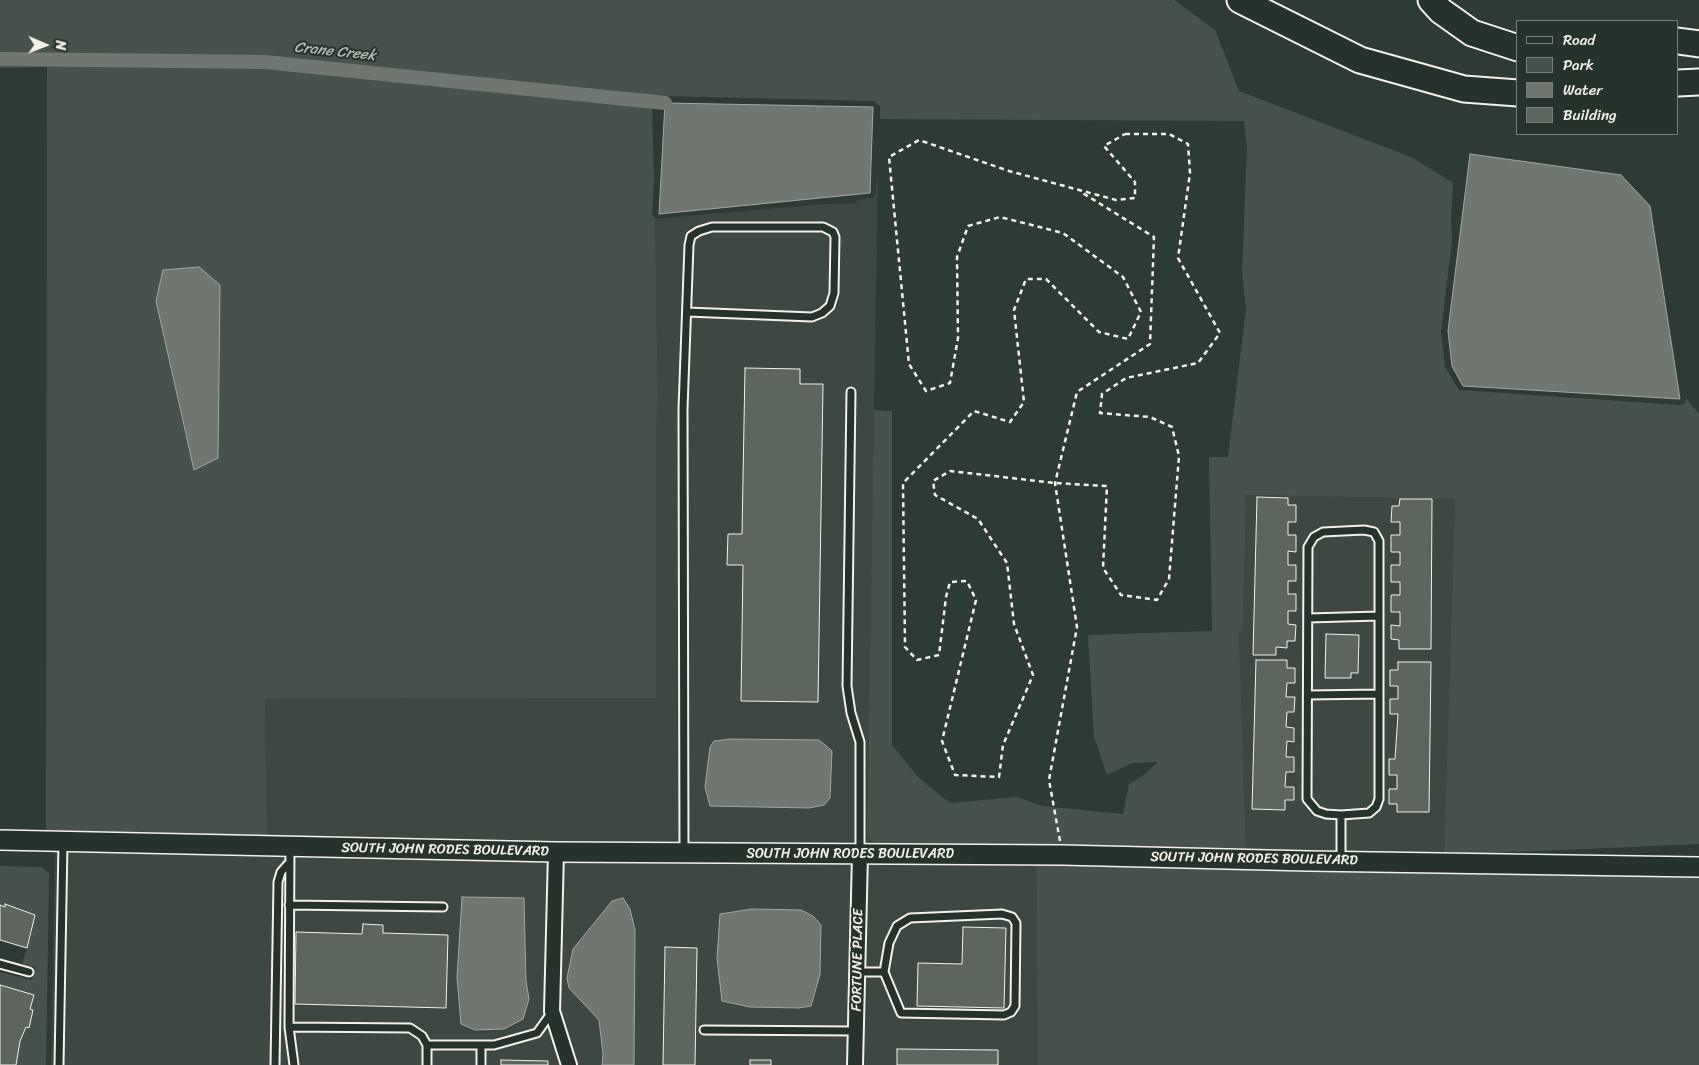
<!DOCTYPE html>
<style>
body{margin:0}
#map{position:relative;width:1699px;height:1065px;overflow:hidden;background:#2e3b34;font-family:Sriracha,sans-serif}
canvas{display:block}
.legend{position:absolute;left:1516px;top:20px;width:162px;height:115px;box-sizing:border-box;background:#26332d;border:1px solid #787f78;margin:0;padding:6px 9px;list-style:none;font-size:15px;color:#f4f1e8}
.legend li{display:flex;align-items:center;gap:10px;height:25px}
.legend b{width:25px;border:1px solid #787f78}
.north{position:absolute;left:20px;top:20px;width:50px;height:50px;-webkit-text-stroke:4px #26332d;paint-order:stroke;rotate:91deg;font-size:14px;font-weight:700;line-height:20px;text-align:center;color:#f4f1e8}
.north::after{content:'';display:block;margin:auto;width:18px;height:22px;background:#f4f1e8;clip-path:polygon(50% 0,100% 100%,50% 72%,0 100%)}
</style>
<div id="map">
<canvas width="1699" height="1065"></canvas>
<ul class="legend">
<li><b style="height:6px;background:#26332d"></b>Road</li>
<li><b style="height:14px;background:#48524c"></b>Park</li>
<li><b style="height:14px;background:#6f7770"></b>Water</li>
<li><b style="height:14px;background:#5c655e"></b>Building</li>
</ul>
<div class="north">N</div>
</div>
<script>
const g = document.querySelector('canvas').getContext('2d');
g.lineJoin = 'round';
function fillPath(path, color) { g.fillStyle = color; g.fill(path, 'evenodd'); }
const poly = rows => new Path2D(rows.map(r => 'M' + r).join(''));
function trace(path, color, width, dash) { g.strokeStyle = color; g.lineWidth = width; g.lineCap = dash ? 'butt' : 'round'; g.setLineDash(dash || []); g.stroke(path); }
function label(font, color, halo, rows, align = 'center') {
  g.font = font + ' Sriracha,sans-serif'; g.lineWidth = 4; g.setLineDash([]); g.textBaseline = 'middle'; g.strokeStyle = halo; g.fillStyle = color; for (const [text, x, y, turn = 0] of rows) {
    g.save(); g.translate(x, y); g.rotate((+turn || 0) * Math.PI / 180); g.textAlign = isNaN(turn) ? turn : align; if (halo) g.strokeText(text, 0, 0); g.fillText(text, 0, 0); g.restore();
  }
}
fillPath(poly([
 [878,173,867,837,880,847,267,839,265,699,656,698,656,431,658,399,655,219,823,204,857,203,857,200,875,197],
 [731,739,819,740,809,808,750,807,714,741],
 [1246,495,1455,499,1444,855,1246,853,1239,630,1243,630],
 [55,848,1036,863,1038,1065,634,1065,635,930,604,909,574,949,569,964,569,988,599,1020,603,1054,602,1065,51,1065],
 [752,909,801,910,813,916,821,925,820,974,799,1008,750,1007,722,1001,726,912],
 [457,977,526,981,529,999]
]), '#3c4841');
fillPath(poly([
 [0,0,1174,0,1215,30,1239,91,1413,158,1453,183,1451,218,1452,240,1441,332,1445,367,1459,390,1679,405,1685,403,1686,398,1699,414,1699,844,1444,855,1455,499,1246,495,1243,630,1239,631,1246,853,880,847,867,837,874,410,892,411,892,745,919,778,950,803,1017,797,1042,806,1123,814,1129,784,1144,775,1158,762,1132,763,1107,775,1094,737,1088,635,1212,631,1209,457,1228,457,1246,309,1242,273,1247,147,1244,121,880,119,880,106,874,101,665,96,660,99,658,106,652,106,654,180,652,214,655,219,658,399,656,431,656,698,265,699,267,839,46,834,47,67,0,68],
 [156,301,218,458,194,469,183,425],
 [1036,863,1699,874,1699,1065,1038,1065],
 [0,866,42,867,49,873,46,1065,16,1065,20,1041,26,1027,29,1028,33,1011,0,985,0,972,32,980,36,967,22,964,32,932,21,909,6,904,5,907,0,905]
]), '#48524c');
const water = poly([
 [665,103,873,107,870,193,659,214,665,103],
 [1470,154,1621,175,1650,206,1680,399,1463,386,1452,366,1448,331,1470,154],
 [199,267,220,285,218,458,194,470,156,301,163,270,199,267],
 [731,739,819,740,832,751,830,798,824,805,809,808,710,806,705,787,710,747,714,741,731,739],
 [462,897,524,898,526,981,529,999,523,1019,504,1029,475,1030,461,1024,457,977,462,897],
 [623,898,630,909,635,930,634,1065,602,1065,603,1054,599,1020,569,988,567,978,573,949,612,901,623,898],
 [752,909,801,910,813,916,821,925,820,974,811,1006,799,1008,750,1007,722,1001,717,958,720,914,752,909]
]);
fillPath(water, '#6f7770');
trace(water, '#a4a8a0', 1);
trace(poly([
 [0,59,265,62,665,103]
]), '#6f7770', 14);
const building = poly([
 [745,368,800,369,800,384,823,384,818,702,741,701,743,565,727,565,728,534,742,534,745,368],
 [1257,497,1288,498,1288,505,1296,505,1296,522,1288,522,1288,535,1296,535,1296,552,1288,551,1288,565,1296,565,1296,581,1288,581,1288,594,1296,594,1296,611,1288,611,1288,624,1296,625,1295,641,1287,641,1287,648,1276,647,1276,655,1253,655,1257,497],
 [1400,499,1432,499,1431,649,1399,649,1399,640,1391,639,1391,625,1400,626,1400,612,1391,612,1391,595,1400,595,1400,582,1391,582,1391,565,1400,565,1400,552,1391,552,1391,535,1400,535,1400,522,1391,522,1392,506,1399,506,1400,499],
 [1326,634,1359,635,1358,673,1351,673,1351,678,1325,678,1326,634],
 [1256,660,1287,660,1287,668,1295,668,1295,683,1287,683,1286,697,1295,697,1294,712,1287,712,1286,727,1294,728,1294,742,1287,741,1286,757,1294,757,1294,772,1286,772,1285,787,1294,787,1294,800,1285,800,1285,810,1252,809,1256,660],
 [1398,662,1431,662,1429,812,1397,812,1397,804,1389,804,1389,789,1397,789,1397,775,1389,775,1389,759,1395,759,1398,714,1390,714,1390,699,1398,699,1398,686,1390,686,1390,670,1398,670,1398,662],
 [5,904,35,915,27,948,0,940,0,905,5,907,5,904],
 [363,924,383,925,383,933,448,935,446,1008,295,1004,296,932,362,934,363,924],
 [963,927,1006,928,1004,1008,917,1006,918,963,962,964,963,927],
 [665,947,697,948,695,1065,663,1065,665,947],
 [0,985,34,995,30,1009,33,1010,29,1028,26,1027,20,1041,16,1065,0,1065,0,985],
 [897,1049,998,1050,998,1065,897,1065,897,1049],
 [501,1060,548,1061,548,1065,501,1065,501,1060],
 [750,1060,771,1060,771,1065,750,1065,750,1060]
]);
fillPath(building, '#5c655e');
trace(building, '#f4f1e8', 1);
const service = poly([
 [851,392,847,686,851,713,860,742,860,854],
 [1308,618,1379,616],
 [1308,695,1379,694],
 [290,847,289,1027,294,1065],
 [684,853,683,409,689,245,691,236,699,231,712,227,823,227,833,232,835,237,834,293,830,306,822,313,812,317,687,312],
 [1341,860,1341,815,1369,813,1376,807,1379,799,1379,541,1374,532,1364,530,1323,532,1314,537,1308,547,1307,799,1317,811,1326,814,1341,815],
 [289,905,443,907],
 [0,964,29,972],
 [857,972,884,972,901,1013,1004,1015,1011,1012,1015,1006,1016,923,1012,917,1002,914,910,918,897,926,889,943,884,972],
 [289,1027,410,1028,422,1036,427,1045,427,1065],
 [704,1030,856,1031],
 [427,1045,494,1045,537,1033,552,1012],
 [59,1065,63,843],
 [275,1065,278,882,281,872,289,863],
 [481,1065,481,1045]
]);
const minor = poly([
 [556,852,552,1011,569,1065],
 [855,1065,860,854]
]);
const secondary = poly([
 [0,840,556,852,1062,855,1309,861,1699,867]
]);
const motorway = poly([
 [1240,0,1360,60,1464,89,1518,93],
 [1431,0,1441,11,1472,33,1518,48],
 [1678,41,1699,44],
 [1678,83,1699,82]
]);
trace(service, '#f4f1e8', 11);
trace(minor, '#f4f1e8', 18);
trace(secondary, '#f4f1e8', 22);
trace(motorway, '#f4f1e8', 29);
trace(poly([
 [1125,134,1169,134,1188,144,1190,173,1178,258,1220,333,1198,363,1126,378,1102,394,1100,413,1150,417,1172,427,1179,456,1169,579,1157,600,1121,595,1103,568,1107,486,1055,483,950,471,933,481,935,495,978,519,1007,563,1014,624,1033,675,1003,745,999,777,955,775,942,741,976,600,967,581,950,582,946,597,939,655,917,660,905,647,903,483,974,411,1010,422,1024,402,1014,310,1026,279,1046,279,1099,332,1128,339,1141,312,1123,277,1063,233,1000,217,968,226,957,257,958,338,950,383,926,391,909,364,889,157,919,140,1009,171,1116,200,1135,198,1135,182,1104,146,1125,134],
 [1060,841,1049,780,1077,627,1055,483,1077,392,1150,344,1154,237,1081,192]
]), '#f4f1e8', 2.5, [5, 4]);
trace(service, '#26332d', 7);
trace(minor, '#26332d', 14);
trace(secondary, '#26332d', 19);
trace(motorway, '#26332d', 25);
label('14px', '#f4f1e8', '#26332d', [
 ["SOUTH JOHN RODES BOULEVARD",445,850,1],
 ["SOUTH JOHN RODES BOULEVARD",850,854],
 ["SOUTH JOHN RODES BOULEVARD",1254,859,1],
 ["FORTUNE PLACE",858,960,-89]
]);
label('italic 15px', '#b8bab2', '#26332d', [
 ["Crane Creek",335,52,6]
]);
</script>
